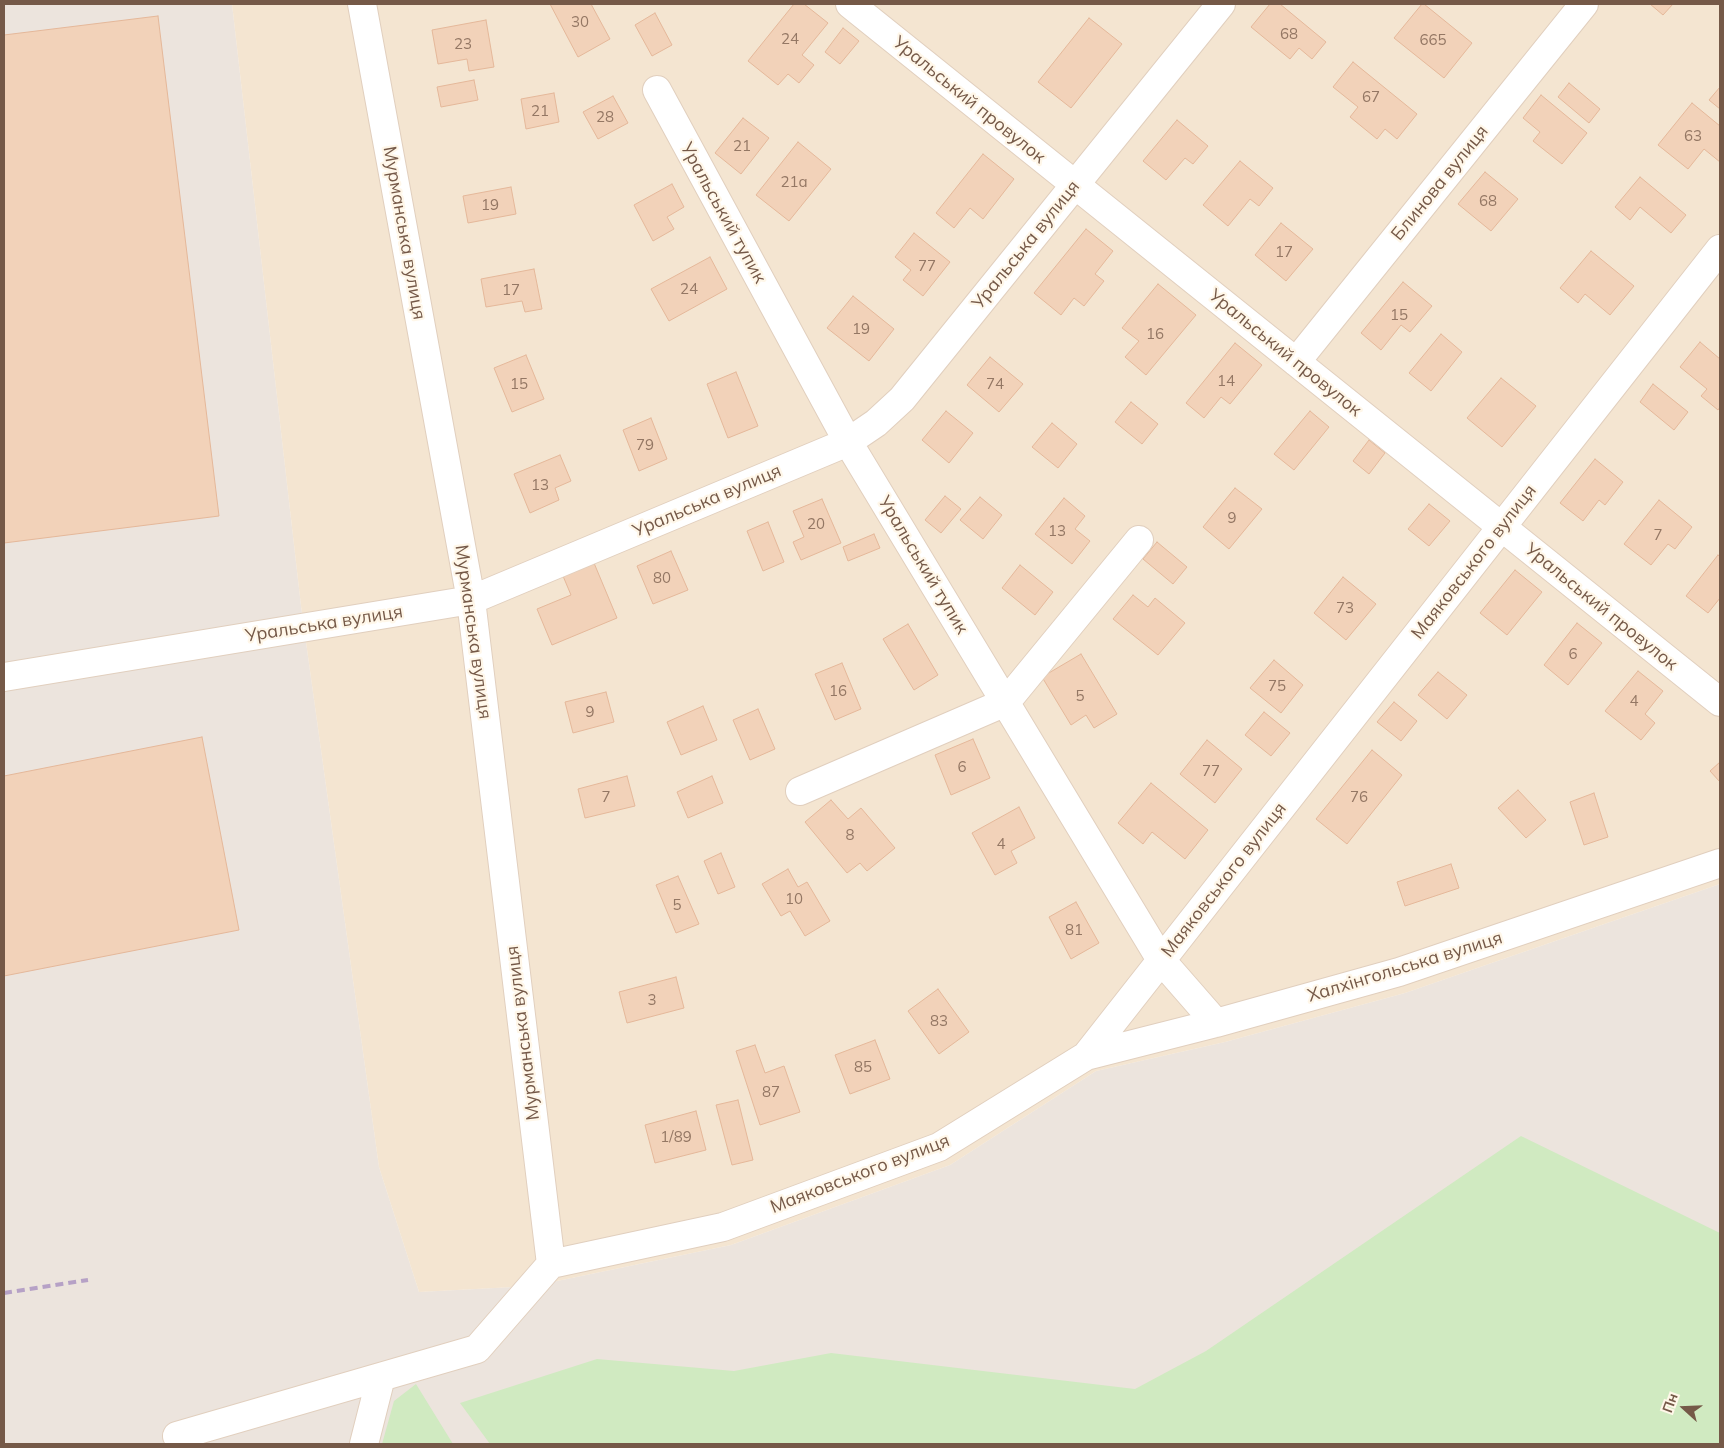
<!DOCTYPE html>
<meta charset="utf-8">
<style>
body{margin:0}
#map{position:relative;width:1724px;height:1448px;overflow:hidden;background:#fdf3e2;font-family:Mulish,sans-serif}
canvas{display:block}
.frame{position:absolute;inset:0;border:5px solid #755948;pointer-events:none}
.north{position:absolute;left:1659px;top:1383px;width:50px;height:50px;-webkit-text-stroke:4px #fff7e9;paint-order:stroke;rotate:290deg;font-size:14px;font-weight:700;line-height:20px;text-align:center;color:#755948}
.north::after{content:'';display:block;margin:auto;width:18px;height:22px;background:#755948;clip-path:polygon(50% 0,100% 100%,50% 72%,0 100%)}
</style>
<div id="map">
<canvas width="1724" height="1448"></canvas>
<div class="frame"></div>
<div class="north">Пн</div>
</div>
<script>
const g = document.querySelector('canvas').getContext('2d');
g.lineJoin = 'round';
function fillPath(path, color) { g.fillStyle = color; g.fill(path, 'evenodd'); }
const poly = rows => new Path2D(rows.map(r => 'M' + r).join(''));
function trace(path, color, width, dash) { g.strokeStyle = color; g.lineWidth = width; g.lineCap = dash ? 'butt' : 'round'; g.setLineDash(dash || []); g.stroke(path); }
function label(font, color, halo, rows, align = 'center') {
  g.font = font + ' Mulish,sans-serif'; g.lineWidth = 4.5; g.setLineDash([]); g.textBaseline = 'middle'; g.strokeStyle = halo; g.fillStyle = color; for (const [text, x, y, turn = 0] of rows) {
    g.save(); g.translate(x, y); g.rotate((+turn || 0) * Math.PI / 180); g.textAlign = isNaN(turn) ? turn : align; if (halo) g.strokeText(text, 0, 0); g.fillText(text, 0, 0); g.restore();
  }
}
fillPath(poly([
 [232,4,1720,4,1720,884,1405,993,1225,1042,1096,1071,950,1165,731,1245,533,1286,419,1292,379,1167,301,606]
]), '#f4e5d1');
fillPath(poly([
 [4,4,232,4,301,606,379,1167,419,1292,533,1286,731,1245,950,1165,1096,1071,1225,1042,1405,993,1720,884,1720,1444,4,1444]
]), '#ece4dd');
fillPath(poly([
 [1521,1136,1720,1233,1720,1444,490,1444,460,1403,597,1359,734,1371,831,1353,1135,1389,1206,1351],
 [416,1384,453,1444,382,1444,394,1401]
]), '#d0eac1');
const building = poly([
 [550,4,591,4,610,39,578,57,550,4],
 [794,4,804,4,828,23,802,55,814,65,799,83,788,74,778,85,748,61,794,4],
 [1270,4,1280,4,1326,42,1312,59,1299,48,1290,59,1251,27,1270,4],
 [1422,4,1424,4,1472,43,1444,78,1394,38,1422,4],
 [1650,4,1673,4,1663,15,1650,4],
 [655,13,672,45,652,56,635,25,655,13],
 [158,16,219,516,4,543,4,35,158,16],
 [1089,18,1122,44,1071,108,1038,82,1089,18],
 [486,20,494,67,469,71,467,59,438,64,432,30,486,20],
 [843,28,859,41,840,64,825,52,843,28],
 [1353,62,1417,114,1397,139,1385,129,1377,139,1350,117,1358,107,1333,87,1353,62],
 [474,80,478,100,441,107,437,87,474,80],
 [1569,83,1600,109,1589,123,1558,97,1569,83],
 [1720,87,1720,109,1709,100,1720,87],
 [554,93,559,122,526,129,521,99,554,93],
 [1541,95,1587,133,1562,164,1533,141,1540,132,1523,118,1541,95],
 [613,96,628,123,598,139,583,112,613,96],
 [1692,103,1720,126,1720,162,1704,149,1688,169,1658,145,1692,103],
 [743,118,769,138,741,174,715,153,743,118],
 [1177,120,1208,146,1193,164,1185,158,1166,180,1143,161,1177,120],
 [798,142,831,169,789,221,756,195,798,142],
 [983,154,1014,179,983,219,970,208,954,228,936,213,983,154],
 [1240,161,1273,188,1259,206,1250,199,1228,226,1203,205,1240,161],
 [1485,172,1518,199,1491,231,1458,204,1485,172],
 [1640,177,1686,215,1671,233,1640,207,1630,220,1615,207,1640,177],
 [672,184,684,207,667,217,674,229,653,241,634,205,672,184],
 [511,187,516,214,468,223,463,196,511,187],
 [1281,223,1313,249,1286,281,1255,255,1281,223],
 [1086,229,1113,251,1095,274,1104,281,1084,306,1074,298,1061,315,1034,293,1086,229],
 [914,233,950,262,923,296,903,280,911,270,895,257,914,233],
 [1591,251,1634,286,1610,315,1585,294,1578,303,1560,288,1591,251],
 [710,257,727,289,669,321,651,289,710,257],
 [534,269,542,309,525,312,522,301,486,307,481,279,534,269],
 [1403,282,1432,306,1410,332,1401,325,1381,350,1361,333,1403,282],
 [1158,284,1196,315,1146,375,1125,357,1139,341,1122,328,1158,284],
 [853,296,894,329,869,361,827,328,853,296],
 [1441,334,1462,352,1431,391,1409,373,1441,334],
 [1700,342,1720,359,1720,407,1718,410,1701,396,1707,389,1680,367,1700,342],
 [1235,343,1262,365,1230,404,1221,397,1204,418,1186,403,1235,343],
 [526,355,544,399,512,412,494,368,526,355],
 [990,357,1023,384,999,412,967,385,990,357],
 [736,372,758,426,728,438,707,384,736,372],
 [1501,378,1536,406,1502,447,1467,418,1501,378],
 [1653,384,1688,412,1674,430,1640,402,1653,384],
 [1131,402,1158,424,1142,444,1115,422,1131,402],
 [946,411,973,433,949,463,922,440,946,411],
 [1310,411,1329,427,1294,470,1274,454,1310,411],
 [651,418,667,459,639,471,623,430,651,418],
 [1052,423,1077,444,1058,468,1032,447,1052,423],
 [1369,440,1385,453,1369,474,1353,461,1369,440],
 [560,455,571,481,555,488,559,500,530,513,514,474,560,455],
 [1595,459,1623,482,1605,505,1599,500,1583,521,1560,503,1595,459],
 [1235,488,1262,509,1229,549,1203,527,1235,488],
 [945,496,961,509,941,533,925,520,945,496],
 [980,497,1002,515,983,539,960,520,980,497],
 [1064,498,1085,516,1075,529,1090,541,1072,564,1035,534,1064,498],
 [822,499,841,543,801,560,793,542,804,537,793,511,822,499],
 [1659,500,1692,527,1675,549,1668,544,1651,565,1624,544,1659,500],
 [1429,504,1450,521,1429,546,1408,529,1429,504],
 [768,522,784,562,763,571,747,531,768,522],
 [874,534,880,548,848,561,843,547,874,534],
 [1157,542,1187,567,1173,584,1143,559,1157,542],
 [671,551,688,590,653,604,637,566,671,551],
 [1718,555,1720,557,1720,598,1708,613,1686,596,1718,555],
 [594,563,617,618,552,645,537,609,571,595,563,576,594,563],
 [1020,565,1053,592,1035,615,1002,588,1020,565],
 [1515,570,1542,592,1507,635,1480,613,1515,570],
 [1343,577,1376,604,1346,640,1314,613,1343,577],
 [1133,595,1148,607,1155,598,1185,623,1158,655,1113,619,1133,595],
 [1577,623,1602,643,1568,685,1544,665,1577,623],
 [908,624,938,675,914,690,883,639,908,624],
 [1081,654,1117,714,1094,728,1086,715,1071,725,1042,677,1081,654],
 [1274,660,1303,685,1281,713,1250,688,1274,660],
 [842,663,861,709,835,720,815,674,842,663],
 [1638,671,1663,691,1645,714,1655,723,1641,740,1605,711,1638,671],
 [1438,672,1467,695,1447,719,1418,695,1438,672],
 [606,692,614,722,573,733,565,702,606,692],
 [1394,702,1417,721,1401,741,1377,722,1394,702],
 [703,706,717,740,681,755,667,722,703,706],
 [758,709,775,749,750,760,733,720,758,709],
 [1264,712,1290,733,1271,756,1245,735,1264,712],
 [202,737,239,930,4,976,4,776,202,737],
 [973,739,990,778,951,795,935,755,973,739],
 [1207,740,1242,769,1215,803,1180,774,1207,740],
 [1372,750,1402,775,1347,844,1316,819,1372,750],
 [1720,762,1720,782,1710,771,1720,762],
 [627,776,635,806,585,818,578,789,627,776],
 [712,776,723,803,688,818,677,792,712,776],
 [1151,783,1208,830,1185,859,1152,832,1143,844,1118,823,1151,783],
 [1518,790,1546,820,1526,838,1498,808,1518,790],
 [1594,793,1608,837,1584,845,1570,802,1594,793],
 [831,800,848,819,861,808,895,848,867,871,860,863,847,873,805,822,831,800],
 [1019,807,1035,838,1011,851,1017,863,995,875,972,833,1019,807],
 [721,853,735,887,718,894,704,861,721,853],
 [1451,864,1459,888,1405,906,1397,882,1451,864],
 [788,869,798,887,807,882,830,921,805,936,790,911,781,916,762,884,788,869],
 [678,876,699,924,676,933,656,885,678,876],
 [1076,902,1099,943,1071,959,1049,917,1076,902],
 [676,977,684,1008,627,1023,619,992,676,977],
 [938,989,969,1032,939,1054,908,1011,938,989],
 [875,1040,890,1079,850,1094,835,1055,875,1040],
 [755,1045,765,1073,784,1066,800,1112,760,1125,736,1051,755,1045],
 [738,1100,753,1160,732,1165,716,1105,738,1100],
 [696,1111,706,1150,655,1163,645,1125,696,1111]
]);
fillPath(building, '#f2d2b9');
trace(building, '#e5b89a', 1);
const minor = poly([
 [362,4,471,600,551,1264],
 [850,4,1720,702],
 [657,90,848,442,1161,960,1216,1023],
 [1296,362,1584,4],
 [4,677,471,600,848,442,876,423,902,399,1221,4],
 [800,791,1006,702,1139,540],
 [1086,1056,1216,1023,1399,972,1720,863],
 [551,1264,723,1227,939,1147,1086,1056,1720,249],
 [177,1436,477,1349,551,1264],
 [364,1444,381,1377]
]);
trace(minor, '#e1cfbe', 30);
trace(minor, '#fff', 28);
trace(poly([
 [4,1293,88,1280]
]), '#b6a1c6', 4, [8, 5]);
label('15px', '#947764', null, [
 ["30",580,22],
 ["68",1289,34],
 ["24",790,39],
 ["665",1433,40],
 ["23",463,44],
 ["67",1371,97],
 ["21",540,111],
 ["28",605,117],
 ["63",1693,136],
 ["21",742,146],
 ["21а",794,182],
 ["68",1488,201],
 ["19",490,205],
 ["17",1284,252],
 ["77",927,266],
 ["24",689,289],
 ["17",511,290],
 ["15",1399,315],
 ["19",861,329],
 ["16",1155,334],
 ["14",1226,381],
 ["15",519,384],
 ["74",995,384],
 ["79",645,445],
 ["13",540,485],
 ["9",1232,518],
 ["20",816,524],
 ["13",1057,531],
 ["7",1658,535],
 ["80",662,578],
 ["73",1345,608],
 ["6",1573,654],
 ["75",1277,686],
 ["16",838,691],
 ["5",1080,696],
 ["4",1634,701],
 ["9",590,712],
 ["6",962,767],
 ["77",1211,771],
 ["7",606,797],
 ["76",1359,797],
 ["8",850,835],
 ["4",1001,844],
 ["10",794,899],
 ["5",677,905],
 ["81",1074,930],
 ["3",652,1000],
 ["83",939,1021],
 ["85",863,1067],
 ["87",771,1092],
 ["1/89",676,1137]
]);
label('18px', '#755948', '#fff7e9', [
 ["Уральський провулок",969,100,39],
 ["Блинова вулиця",1440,183,-51],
 ["Уральський тупик",723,213,61],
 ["Мурманська вулиця",404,233,80],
 ["Уральська вулиця",1026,245,-51],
 ["Уральський провулок",1285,353,39],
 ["Уральська вулиця",707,501,-23],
 ["Маяковського вулиця",1474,562,-52],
 ["Уральський тупик",923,565,59],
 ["Уральський провулок",1601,607,39],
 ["Уральська вулиця",324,624,-9],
 ["Мурманська вулиця",473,632,82],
 ["Маяковського вулиця",1224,880,-52],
 ["Халхінгольська вулиця",1405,967,-17],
 ["Мурманська вулиця",523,1033,-97],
 ["Маяковського вулиця",860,1174,-21]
]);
</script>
